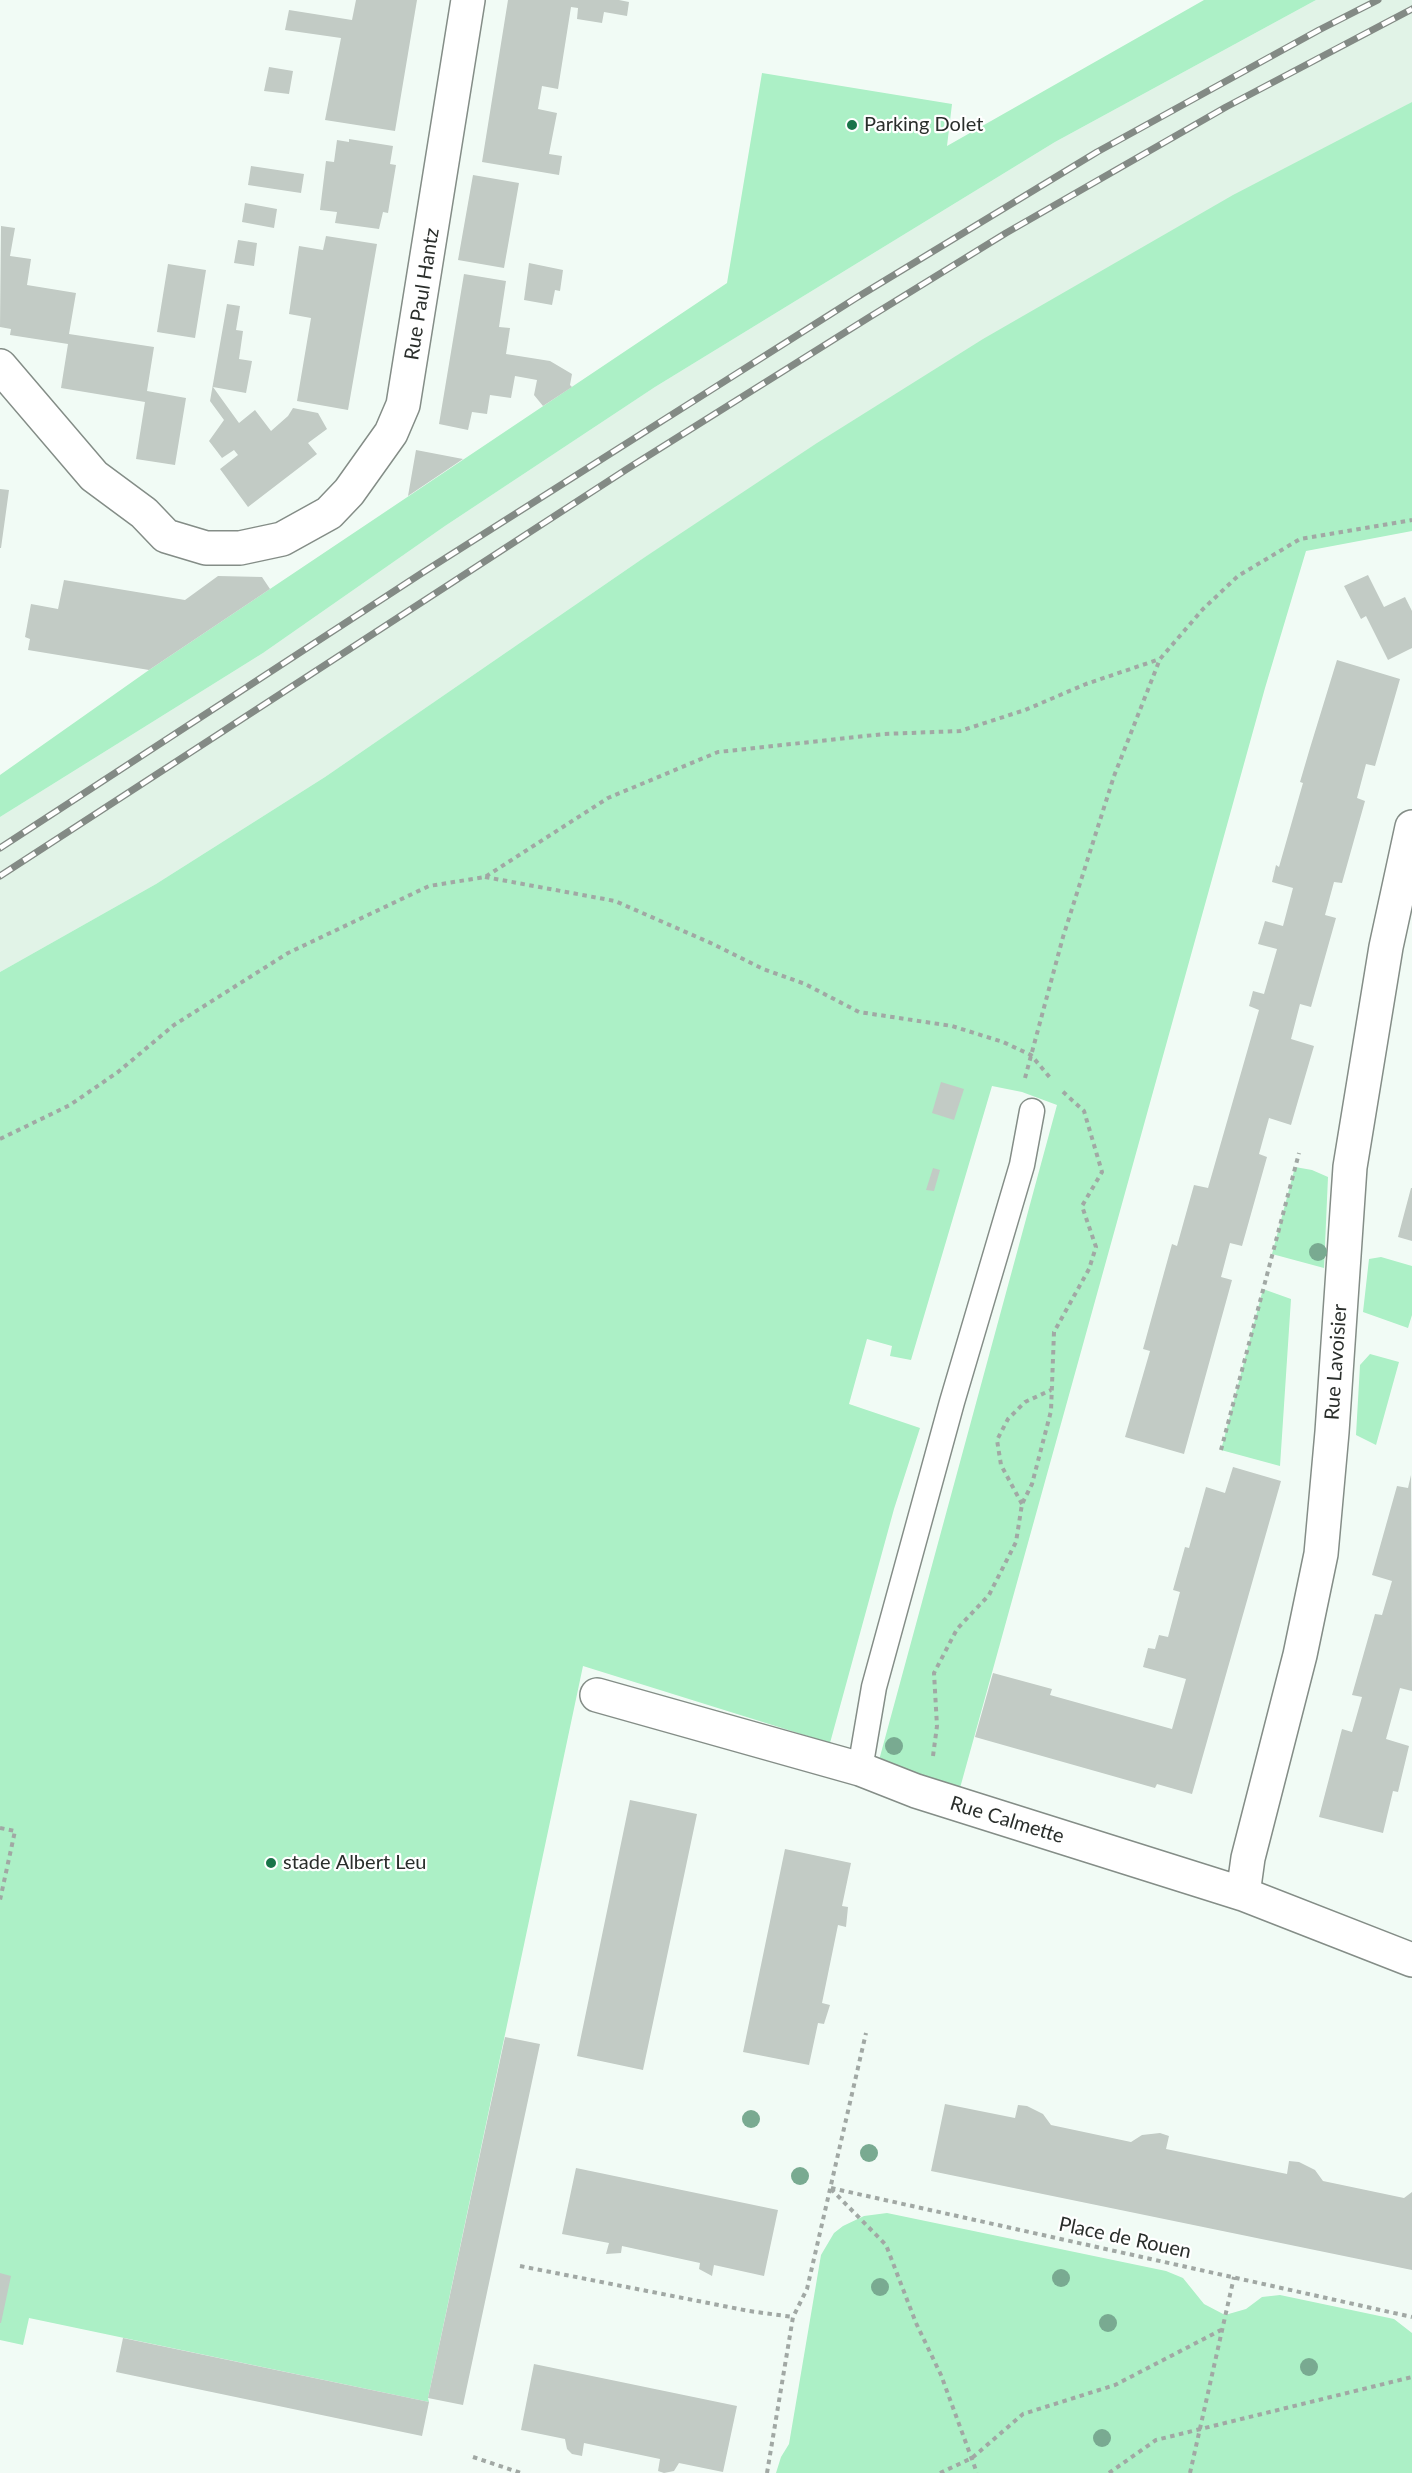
<!DOCTYPE html>
<style>
body{margin:0}
canvas{display:block;background:#f1fbf5}
</style>
<canvas width="1412" height="2473"></canvas>
<script>
const g = document.querySelector('canvas').getContext('2d');
g.lineJoin = 'round';
function fillPath(path, color) { g.fillStyle = color; g.fill(path, 'evenodd'); }
const poly = rows => new Path2D(rows.map(r => 'M' + r).join(''));
function trace(path, color, width, dash) { g.strokeStyle = color; g.lineWidth = width; g.lineCap = dash ? 'butt' : 'round'; g.setLineDash(dash || []); g.stroke(path); }
function label(font, color, halo, rows, align = 'center') {
  g.font = font + ' Lato,sans-serif'; g.lineWidth = 4.5; g.setLineDash([]); g.textBaseline = 'middle'; g.strokeStyle = halo; g.fillStyle = color; for (const [text, x, y, turn = 0] of rows) {
    g.save(); g.translate(x, y); g.rotate((+turn || 0) * Math.PI / 180); g.textAlign = isNaN(turn) ? turn : align; if (halo) g.strokeText(text, 0, 0); g.fillText(text, 0, 0); g.restore();
  }
}
fillPath(poly([
 [1316,0,1412,0,1412,102,642,559,325,777,156,884,0,972,0,817,263,653,445,526,655,387,1055,142]
]), '#e1f3e7');
fillPath(poly([
 [1204,0,1316,0,1055,142,655,387,445,526,263,653,0,817,0,775,149,670,727,283,762,73,952,104,947,146],
 [1412,102,1412,531,1306,551,1265,688,960,1788,878,1764,1057,1105,1022,1092,992,1086,911,1360,890,1356,892,1346,867,1339,849,1404,920,1428,894,1509,830,1743,583,1666,428,2398,429,2402,29,2318,23,2345,0,2340,0,972,156,884,325,777,642,559,817,443,983,339,1233,195],
 [1295,1167,1312,1170,1328,1177,1324,1268,1272,1254],
 [1381,1257,1412,1266,1412,1315,1408,1328,1363,1312,1369,1259],
 [1263,1289,1291,1299,1280,1466,1221,1450],
 [1370,1354,1399,1362,1376,1445,1356,1435,1360,1365],
 [887,2213,1166,2271,1183,2278,1204,2304,1225,2315,1246,2309,1262,2297,1280,2295,1394,2319,1412,2333,1412,2473,776,2473,781,2457,789,2444,821,2255,834,2233,843,2226,864,2216]
]), '#acf0c6');
fillPath(poly([
 [356,0,417,0,395,131,325,120,341,38,285,30,289,10,352,20],
 [508,0,619,0,629,2,627,16,604,12,602,23,577,19,578,8,571,7,558,89,542,86,538,109,557,113,549,154,562,156,559,175,482,162],
 [269,67,293,71,289,94,264,91],
 [349,139,393,146,390,164,396,165,388,213,383,212,379,229,335,223,337,212,320,210,326,161,334,162,337,140,349,142],
 [251,166,304,174,301,193,248,185],
 [473,175,519,183,504,268,458,260],
 [245,203,277,209,274,228,242,222],
 [1,226,15,228,10,256,31,259,27,285,76,293,69,334,154,347,147,391,186,398,175,465,136,459,145,402,61,388,68,344,10,335,11,329,0,327],
 [326,236,377,244,348,410,297,401,311,318,289,314,299,246,323,250],
 [238,240,257,243,254,266,234,263],
 [529,263,563,270,560,291,555,290,552,305,524,300],
 [168,264,206,270,195,338,157,332],
 [464,274,506,281,499,327,510,328,506,354,550,361,572,374,570,385,572,387,543,406,534,395,537,380,515,376,511,398,490,395,487,414,472,412,468,430,439,424],
 [227,304,240,306,236,330,243,331,239,359,252,361,246,393,213,387,239,423,255,410,271,431,288,416,293,408,318,413,327,429,308,443,317,454,248,507,220,469,238,455,234,450,222,458,209,441,224,420,210,401],
 [416,450,463,459,408,496],
 [0,489,9,490,1,548,0,548],
 [1368,575,1384,607,1405,597,1412,611,1412,648,1388,660,1366,616,1361,619,1344,586],
 [218,576,262,577,270,589,149,670,28,650,30,639,25,637,31,604,58,609,64,580,185,600],
 [1337,660,1400,679,1375,766,1366,764,1357,798,1365,801,1342,883,1334,882,1325,915,1336,918,1311,1007,1300,1004,1291,1039,1314,1046,1291,1125,1269,1118,1259,1154,1267,1157,1242,1246,1230,1243,1221,1277,1232,1280,1184,1454,1125,1437,1150,1351,1143,1349,1172,1244,1177,1246,1194,1185,1208,1188,1259,1010,1249,1006,1253,991,1264,994,1277,949,1258,944,1265,921,1283,926,1293,888,1272,882,1276,865,1279,867,1303,783,1300,782,1310,748],
 [941,1082,964,1089,954,1120,932,1113],
 [933,1168,940,1170,934,1191,926,1190],
 [1411,1188,1412,1188,1412,1241,1398,1237],
 [1233,1467,1281,1481,1192,1794,1157,1784,1155,1788,975,1737,993,1673,1052,1689,1050,1695,1172,1729,1186,1679,1143,1667,1148,1648,1155,1649,1159,1635,1168,1637,1180,1592,1173,1590,1185,1547,1189,1548,1206,1487,1225,1493],
 [1411,1475,1412,1691,1400,1688,1386,1739,1409,1746,1398,1792,1393,1791,1383,1833,1319,1817,1342,1729,1352,1732,1362,1697,1352,1695,1375,1614,1382,1615,1392,1581,1372,1575,1397,1486,1408,1488],
 [630,1800,697,1814,643,2070,577,2056],
 [785,1849,851,1863,842,1906,848,1907,846,1927,838,1925,822,2003,830,2005,824,2024,818,2023,809,2065,743,2052],
 [505,2037,540,2044,463,2405,428,2398],
 [945,2104,1015,2118,1018,2105,1027,2106,1043,2114,1051,2125,1131,2142,1142,2135,1160,2133,1169,2136,1166,2149,1287,2174,1289,2161,1299,2162,1315,2170,1323,2181,1404,2198,1412,2192,1412,2270,931,2171],
 [576,2168,778,2210,764,2276,714,2265,712,2276,699,2269,700,2263,622,2246,621,2253,606,2254,609,2243,562,2234],
 [0,2273,11,2276,1,2323,0,2323],
 [123,2338,429,2402,422,2436,116,2372],
 [534,2364,737,2406,723,2472,679,2463,674,2471,664,2473,658,2471,660,2459,584,2443,582,2456,572,2454,567,2449,565,2439,521,2430]
]), '#c2cbc5');
const service = poly([
 [860,1769,874,1687,952,1402,1022,1165,1032,1111]
]);
const minor = poly([
 [0,366,94,476,144,513,166,536,206,548,240,548,282,539,329,513,349,492,391,433,403,405,468,0],
 [597,1695,860,1769,916,1791,1243,1894,1412,1960],
 [1243,1894,1248,1858,1300,1655,1321,1554,1332,1432,1350,1167,1386,947,1412,827]
]);
trace(service, '#848d87', 27);
trace(minor, '#848d87', 36);
trace(poly([
 [485,877,615,901,713,944,763,969,805,984,859,1012,952,1026,1003,1042,1031,1055,1052,1080],
 [1025,1078,1063,937,1114,776,1160,659,1203,609,1238,576,1300,539,1412,520],
 [0,1139,70,1105,118,1072,174,1025,288,953,429,886,485,877,608,798,718,752,884,734,960,731,1025,710,1086,684,1160,659],
 [1221,1450,1299,1153],
 [1022,1504,1001,1465,997,1440,1008,1419,1025,1402,1051,1390],
 [933,1756,937,1726,934,1673,957,1629,989,1595,1016,1542,1022,1504,1032,1484,1051,1411,1054,1332,1089,1269,1096,1247,1082,1206,1102,1172,1084,1111,1061,1090],
 [0,1828,15,1831,0,1900],
 [831,2188,1412,2317],
 [831,2189,886,2245,916,2323,941,2375,977,2473],
 [520,2266,749,2311,793,2317],
 [473,2457,521,2473],
 [767,2473,793,2317,807,2289,866,2033],
 [940,2473,972,2458,1023,2414,1115,2385,1221,2330],
 [1109,2473,1156,2440,1412,2377],
 [1190,2473,1234,2277]
]), '#a1a8a4', 4, [4.5, 4.5]);
trace(service, '#fff', 24);
trace(minor, '#fff', 33);
const rail = poly([
 [0,848,422,573,856,298,1097,152,1319,30,1378,0],
 [0,876,627,469,868,318,1006,233,1226,107,1412,9]
]);
trace(rail, '#838a85', 7);
trace(rail, '#fff', 4.5, [14]);
g.fillStyle = '#79aa91';
for (const [x, y] of [
 [1318,1252],
 [894,1746],
 [751,2119],
 [869,2153],
 [800,2176],
 [1061,2278],
 [880,2287],
 [1108,2323],
 [1309,2367],
 [1102,2438]
]) { g.beginPath(); g.arc(x, y, 9, 0, 2 * Math.PI); g.fill(); }
for (const [x, y, r, color] of [
 [852,125,6,"#197449"],
 [271,1863,6,"#197449"]
]) { const dot = new Path2D(); dot.arc(x, y, r, 0, 2 * Math.PI); g.fillStyle = color; g.fill(dot); trace(dot, '#fff', 2); }
label('20px', '#2a2e2b', '#fff', [
 ["Parking Dolet",864,125],
 ["stade Albert Leu",283,1863]
], 'left');
label('20px', '#2a2e2b', '#fff', [
 ["Rue Paul Hantz",422,294,-81],
 ["Rue Lavoisier",1336,1362,-86],
 ["Rue Calmette",1007,1820,17],
 ["Place de Rouen",1125,2238,12]
]);
</script>
